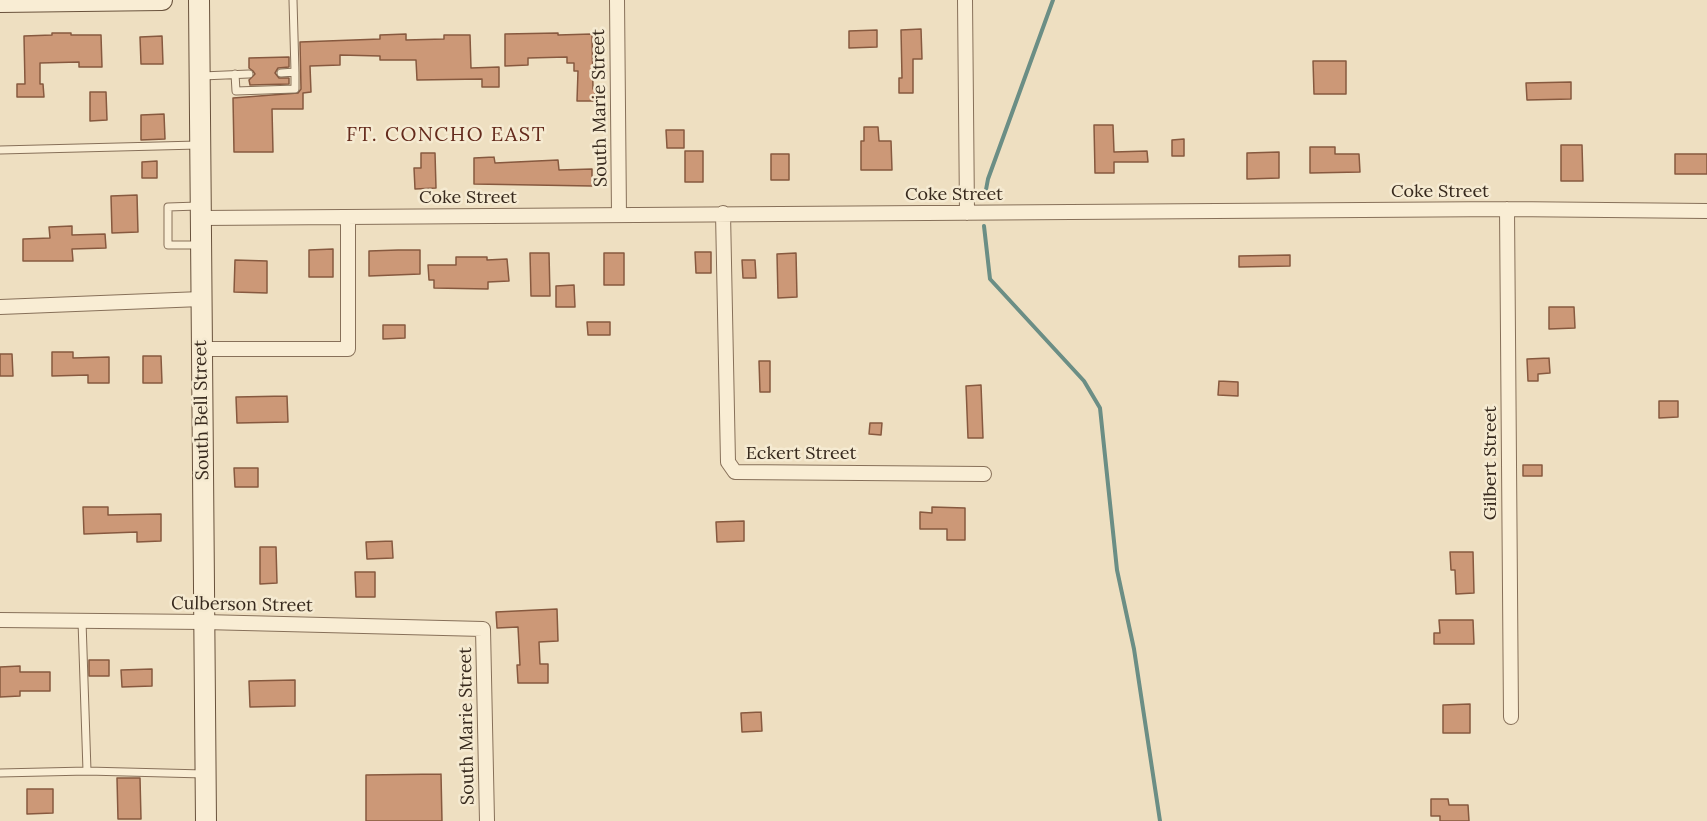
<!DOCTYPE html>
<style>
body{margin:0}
canvas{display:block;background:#eedfc1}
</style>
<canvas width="1707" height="821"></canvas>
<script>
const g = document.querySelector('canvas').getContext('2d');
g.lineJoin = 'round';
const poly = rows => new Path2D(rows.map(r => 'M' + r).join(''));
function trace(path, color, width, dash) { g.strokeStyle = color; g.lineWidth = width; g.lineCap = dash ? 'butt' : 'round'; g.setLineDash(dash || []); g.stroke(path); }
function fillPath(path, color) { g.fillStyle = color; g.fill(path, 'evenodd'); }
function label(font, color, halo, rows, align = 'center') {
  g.font = font + ' Lora,serif'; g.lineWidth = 5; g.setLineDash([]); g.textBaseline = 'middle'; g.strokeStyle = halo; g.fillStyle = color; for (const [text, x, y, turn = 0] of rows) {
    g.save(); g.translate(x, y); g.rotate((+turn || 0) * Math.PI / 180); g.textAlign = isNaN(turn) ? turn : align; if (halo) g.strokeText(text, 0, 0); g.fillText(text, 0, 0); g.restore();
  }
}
trace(poly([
 [985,195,988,179,1053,0],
 [984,226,990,279,1084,381,1100,408,1117,570,1134,649,1160,821]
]), '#6b8e85', 4);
const building = poly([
 [921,29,922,59,913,59,913,93,899,93,899,78,902,78,901,30,921,29],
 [877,30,877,47,849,48,849,31,877,30],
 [52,33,71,33,71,35,101,35,102,67,79,67,79,62,40,63,40,84,43,84,44,97,17,97,17,84,25,84,24,36,52,35,52,33],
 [558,33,558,35,592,34,593,89,595,89,595,101,577,101,578,71,574,71,574,63,567,63,567,57,528,58,528,65,505,66,505,34,558,33],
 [406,34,406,40,444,39,444,35,470,35,471,68,499,67,499,87,482,87,482,79,417,80,416,60,380,60,380,56,340,55,340,65,310,66,311,92,303,93,303,109,272,109,273,152,234,152,233,98,298,93,301,89,300,42,380,39,380,35,406,34],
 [162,36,163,64,141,64,140,37,162,36],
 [289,57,289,67,278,68,275,73,279,78,289,78,289,84,250,85,249,80,255,74,253,71,249,68,249,58,289,57],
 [1313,61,1346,61,1346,94,1314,94,1313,61],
 [1571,82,1571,99,1527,100,1526,83,1571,82],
 [90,92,106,92,107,120,90,121,90,92],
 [164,114,165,139,141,140,141,115,164,114],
 [1094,125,1113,125,1114,152,1147,151,1148,162,1114,162,1114,173,1095,173,1094,125],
 [864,127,878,127,879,141,891,141,892,170,861,170,861,141,864,141,864,127],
 [666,130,684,130,684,148,667,148,666,130],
 [1184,139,1184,156,1172,156,1172,140,1184,139],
 [1561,145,1582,145,1583,181,1561,181,1561,145],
 [1310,147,1335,147,1335,154,1359,154,1360,172,1310,173,1310,147],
 [685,151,703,151,703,182,685,182,685,151],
 [1279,152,1279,178,1247,179,1247,153,1279,152],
 [421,153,435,153,436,188,415,189,414,168,421,168,421,153],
 [771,154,789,154,789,180,771,180,771,154],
 [1675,154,1707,154,1707,174,1675,174,1675,154],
 [494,157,495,163,558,160,559,170,592,169,592,186,474,184,474,158,494,157],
 [157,161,157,178,142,178,142,162,157,161],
 [137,195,138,232,112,233,111,196,137,195],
 [72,226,72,235,105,234,106,248,72,249,73,261,23,261,23,239,50,238,49,227,72,226],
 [333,249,333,277,309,277,309,250,333,249],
 [398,250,420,250,420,274,369,276,369,251,398,250],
 [695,252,711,252,711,273,696,273,695,252],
 [530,253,549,253,550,296,531,296,530,253],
 [604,253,624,253,624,285,604,285,604,253],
 [796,253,797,297,778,298,777,254,796,253],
 [1290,255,1290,266,1239,267,1239,256,1290,255],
 [456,257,487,257,487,260,507,259,509,281,488,282,488,289,434,288,434,280,429,280,428,265,456,265,456,257],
 [235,260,267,261,267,293,234,292,235,260],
 [742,260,755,260,756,278,743,278,742,260],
 [574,285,575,307,556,307,556,286,574,285],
 [1549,307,1574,307,1575,328,1549,329,1549,307],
 [587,322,610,322,610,335,588,335,587,322],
 [383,325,405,325,405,338,383,339,383,325],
 [52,352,73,352,73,358,109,357,109,383,88,383,88,375,52,376,52,352],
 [0,354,12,354,13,376,0,376,0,354],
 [143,356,161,356,162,383,143,383,143,356],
 [1549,358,1550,373,1538,374,1538,381,1528,381,1527,359,1549,358],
 [759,361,770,361,770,392,760,392,759,361],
 [1219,381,1238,382,1238,396,1218,395,1219,381],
 [981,385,983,438,968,438,966,386,981,385],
 [287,396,288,422,237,423,236,397,287,396],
 [1659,401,1678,401,1678,417,1659,418,1659,401],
 [870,423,882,423,881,435,869,434,870,423],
 [1523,465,1542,465,1542,476,1523,476,1523,465],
 [234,468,258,468,258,487,235,487,234,468],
 [83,507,108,507,108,515,161,514,161,541,137,542,137,532,84,534,83,507],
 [932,507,965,508,965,540,947,540,947,529,920,529,920,512,932,513,932,507],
 [744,521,744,541,717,542,716,522,744,521],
 [392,541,393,558,367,559,366,542,392,541],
 [260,547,276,547,277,583,260,584,260,547],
 [1450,552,1473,552,1474,593,1456,594,1455,570,1451,570,1450,552],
 [355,572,375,572,375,597,356,597,355,572],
 [557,609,558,641,539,642,540,664,548,664,548,683,518,683,517,665,520,665,518,627,497,628,496,612,557,609],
 [1439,620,1473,620,1474,644,1434,644,1434,633,1440,633,1439,620],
 [89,660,109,660,109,676,89,676,89,660],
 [20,666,20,672,50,672,50,691,20,691,20,696,0,697,0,667,20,666],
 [152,669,152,686,122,687,121,670,152,669],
 [295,680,295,706,250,707,249,681,295,680],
 [1470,704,1470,733,1443,733,1443,705,1470,704],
 [761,712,762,731,742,732,741,713,761,712],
 [441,774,442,821,366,821,366,775,441,774],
 [117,778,140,778,141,819,118,819,117,778],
 [27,789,53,789,53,813,27,814,27,789],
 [1431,799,1448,799,1449,805,1468,805,1469,821,1440,821,1440,816,1431,816,1431,799]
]);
fillPath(building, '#cc9877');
trace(building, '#87593f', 1.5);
const lane = poly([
 [281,73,295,72,293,0],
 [235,74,236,91,295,89,295,72],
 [202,76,249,74],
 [0,150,198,145],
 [198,206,168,207,168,245,200,245],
 [82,621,87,771],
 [0,773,87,771,204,774]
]);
const street = poly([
 [617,0,619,215],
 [965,0,967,213],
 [1507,209,1511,717],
 [723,213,728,462,735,472,984,474],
 [200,218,1507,209,1707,211],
 [0,307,201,299],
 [202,349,348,349,348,217],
 [0,620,204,622,483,629,487,821]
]);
const secondary = poly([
 [199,0,206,821],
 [0,2,162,0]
]);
trace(lane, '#877059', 9);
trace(street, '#877059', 16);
trace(secondary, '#69523c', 22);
trace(lane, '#f9edd4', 7);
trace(street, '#f9edd4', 14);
trace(secondary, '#f9edd4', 20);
label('18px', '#37291d', '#f5ead1', [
 ["South Marie Street",600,108,-91],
 ["Coke Street",1440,192],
 ["Coke Street",954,195],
 ["Coke Street",468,198],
 ["South Bell Street",202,410,-91],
 ["Eckert Street",801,454],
 ["Gilbert Street",1491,463,-90],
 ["Culberson Street",242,605,1],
 ["South Marie Street",467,726,-91]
]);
g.letterSpacing = '1.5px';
label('20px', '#642a1c', '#f5ead1', [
 ["FT. CONCHO EAST",446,135]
]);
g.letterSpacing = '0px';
</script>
